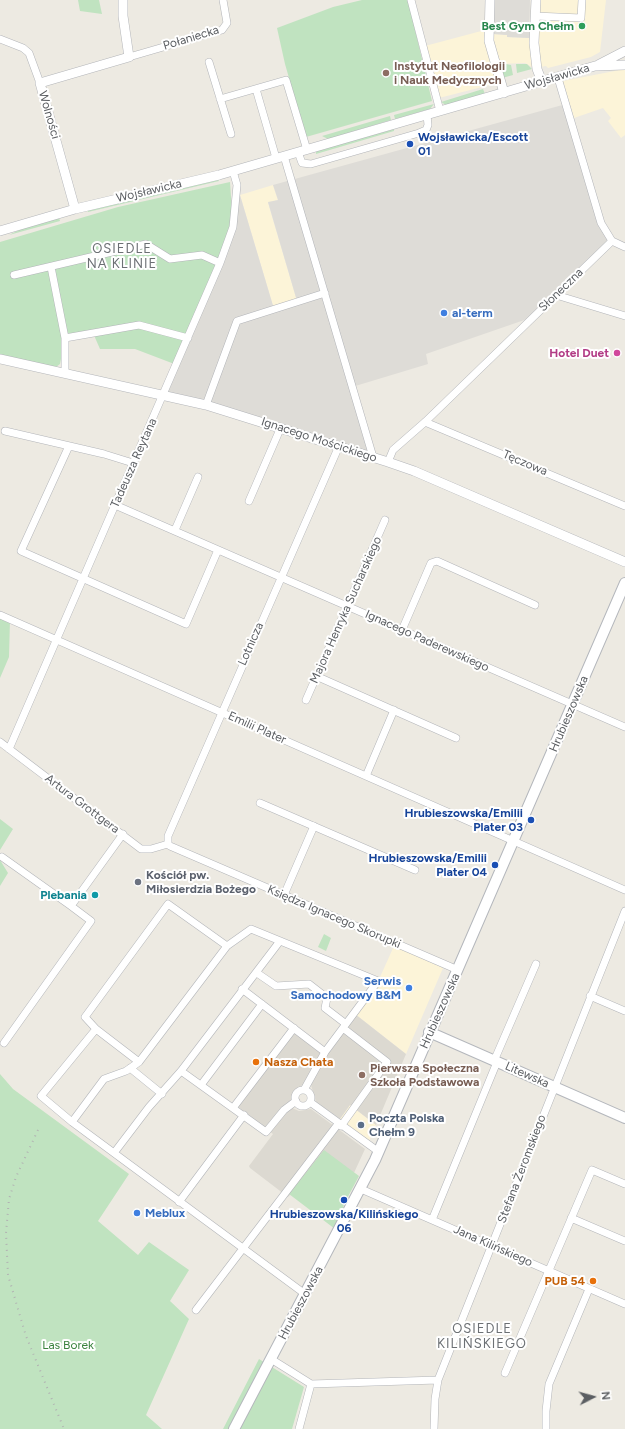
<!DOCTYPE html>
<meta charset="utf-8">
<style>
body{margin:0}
#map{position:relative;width:625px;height:1429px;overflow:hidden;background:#edeae2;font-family:Figtree,sans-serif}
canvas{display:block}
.north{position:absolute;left:573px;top:1377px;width:40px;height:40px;-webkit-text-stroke:3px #fff;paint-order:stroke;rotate:84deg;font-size:11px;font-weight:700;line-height:16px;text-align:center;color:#5b5e62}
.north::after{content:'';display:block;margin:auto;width:14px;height:18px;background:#5b5e62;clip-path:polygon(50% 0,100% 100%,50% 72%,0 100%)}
</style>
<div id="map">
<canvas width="625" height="1429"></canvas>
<div class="north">N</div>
</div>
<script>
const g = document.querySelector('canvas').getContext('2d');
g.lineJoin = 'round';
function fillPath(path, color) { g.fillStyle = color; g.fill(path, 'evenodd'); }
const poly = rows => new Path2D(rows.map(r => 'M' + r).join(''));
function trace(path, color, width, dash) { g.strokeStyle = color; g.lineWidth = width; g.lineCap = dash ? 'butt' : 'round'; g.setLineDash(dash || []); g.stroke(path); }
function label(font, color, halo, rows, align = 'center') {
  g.font = font + ' Figtree,sans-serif'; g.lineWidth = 4; g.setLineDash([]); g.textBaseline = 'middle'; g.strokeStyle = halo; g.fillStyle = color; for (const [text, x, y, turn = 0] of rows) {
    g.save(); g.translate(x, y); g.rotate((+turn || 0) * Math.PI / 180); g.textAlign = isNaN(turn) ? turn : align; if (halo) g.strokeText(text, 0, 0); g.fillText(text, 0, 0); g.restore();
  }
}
fillPath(poly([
 [538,0,606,0,600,52,591,57,548,68,546,66,540,67,537,41],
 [485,30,496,79,492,81,490,85,439,98,425,46],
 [493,34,507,35,507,37,529,38,532,67,525,63,500,64,493,47],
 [625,69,625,135,621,138,608,121,611,118,603,108,574,118,563,81],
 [273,185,278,200,268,203,297,301,274,309,240,195],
 [394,946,443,968,406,1054,355,1014,376,986],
 [350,1105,376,1125,369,1141,340,1119]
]), '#fcf4d8');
fillPath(poly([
 [494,0,530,0,529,38,507,37,507,35,493,34],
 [566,104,601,222,612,241,533,317,426,354,428,364,352,387,373,457,164,395,220,263,237,185,274,309,297,301,268,202,278,200,273,185]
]), '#dedcd7');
fillPath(poly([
 [355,1014,406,1054,376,1125,350,1105,340,1119,316,1102,311,1085,302,1085,290,1101,292,1108,299,1111,311,1109,365,1149,347,1188,290,1195,288,1197,250,1168,249,1166,273,1134,237,1106,295,1029,326,1052]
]), '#dcd9d1');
fillPath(poly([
 [78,0,99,0,102,14,80,11],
 [362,0,408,0,432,101,306,137,285,64,277,28,333,7],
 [501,63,511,65,513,75,502,78,500,64],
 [516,64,527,64,532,69,517,73],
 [483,89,485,94,446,105,441,102],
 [434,104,430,109,395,119,394,115],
 [390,116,391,120,328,139,322,136],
 [394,129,394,131,316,154,316,151],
 [218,179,219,181,88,212,87,210],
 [230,182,233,227,177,365,135,349,100,349,93,333,65,338,60,364,56,367,0,355,0,242,118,207],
 [59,218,60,221,9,235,21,229],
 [0,615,10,620,9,657,0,678],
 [0,819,13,829,0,850],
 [0,860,8,873,0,886],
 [324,934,331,938,326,951,318,947],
 [0,1074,13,1089,129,1174,98,1221,138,1255,149,1242,189,1270,170,1301,189,1319,146,1415,162,1429,0,1429],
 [324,1150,359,1176,344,1204,341,1217,335,1229,289,1194],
 [259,1359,304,1387,292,1429,223,1429]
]), '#c0e3c0');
const minor = poly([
 [411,0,440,111],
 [535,16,581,18,582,0],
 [0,39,23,48,29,53,40,83],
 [129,57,222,30,227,23,223,0],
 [209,62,231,134],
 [256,89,276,158],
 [220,99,286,80,307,150],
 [298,152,302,163,311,164,419,133,426,130,428,125,427,115],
 [284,156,373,457],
 [612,241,625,247],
 [51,267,65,338,65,373],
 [14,275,146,244,170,259,202,255,220,263],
 [556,295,625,316],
 [65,338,139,325,188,338],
 [206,405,237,321,325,293],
 [425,422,625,506],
 [5,431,104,454,133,463],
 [69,446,21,551,186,624,218,550],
 [388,462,393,450,425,422,612,241,601,223,558,78],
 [249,501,281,427],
 [115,505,625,727],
 [175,530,198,477],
 [0,615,625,890],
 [402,630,431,563,437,561,535,605],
 [316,676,456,738],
 [306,700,385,520],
 [0,742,141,849,151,849,168,844],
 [9,749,220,263,233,227,237,185,233,171],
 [366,776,394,710],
 [260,803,415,870],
 [168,844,168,836,339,446],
 [168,844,170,846,458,970],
 [2,857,71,906],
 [284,895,314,826],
 [227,946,251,929,378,981,325,1052,304,1090],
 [257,973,276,986,309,984,327,998,325,1008,346,1024],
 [242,989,325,1052],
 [590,996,625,1011],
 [96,1029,41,1096,72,1122,305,1294],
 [4,1043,91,921,71,906,123,834],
 [494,1061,536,964],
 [130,1068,162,1094],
 [181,1071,266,1132,284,1110,296,1101],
 [201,1085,262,1004],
 '295 1098a8 8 0 1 1 16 0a8 8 0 1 1-16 0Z',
 [310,1102,379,1152],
 [233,1108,294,1028],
 [72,1122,104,1079,126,1071,139,1062,227,946,168,904,85,1017,96,1029,139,1062],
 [341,1126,387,1062,343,1028],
 [114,1153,149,1107,181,1071,280,941],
 [361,1189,625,1304],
 [179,1202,244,1115],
 [571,1218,625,1241],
 [432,1220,497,1062],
 [196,1310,338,1124],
 [271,1359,311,1384,299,1429],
 [505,1373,592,1170,625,1184],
 [311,1384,438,1380],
 [434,1429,435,1399,438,1380,625,911],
 [546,1429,546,1411,549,1384,589,1289]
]);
const tertiary = poly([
 [490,0,489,41,504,93],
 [536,0,534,43,537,69,542,82],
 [598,65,625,51],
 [75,209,40,83,129,57,123,16,123,0],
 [0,231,75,209,219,175,595,66,625,65],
 [0,359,206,405,388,462,414,471,625,562]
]);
const secondary = poly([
 [429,1032,625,1118],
 [234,1429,375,1160,625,583]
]);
trace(minor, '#b3b5b9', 8);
trace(tertiary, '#b3b5b9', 10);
trace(secondary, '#b4b7bc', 12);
trace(minor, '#fff', 7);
trace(tertiary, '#fff', 9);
trace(secondary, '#fff', 10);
trace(poly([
 [38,1130,16,1177,9,1199,6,1233,8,1275,26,1336,64,1429]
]), '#b1b2b2', 2, [1, 5]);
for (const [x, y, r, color] of [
 [582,26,4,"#2e9e5b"],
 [386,73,4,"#8d6e63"],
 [410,144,4,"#1a4fb4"],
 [444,313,4,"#3f7fe0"],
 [617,353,4,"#d1479c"],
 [531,820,4,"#1a4fb4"],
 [495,865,4,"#1a4fb4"],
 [138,882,4,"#6b7280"],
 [95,895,4,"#0f9aa8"],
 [409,988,4,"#3f7fe0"],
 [256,1062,4,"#e8710a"],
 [362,1075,4,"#8d6e63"],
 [361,1125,4,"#5c6f8a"],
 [344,1200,4,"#1a4fb4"],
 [137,1213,4,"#3f7fe0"],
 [593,1281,4,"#e8710a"]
]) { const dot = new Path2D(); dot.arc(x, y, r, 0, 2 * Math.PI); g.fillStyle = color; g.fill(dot); trace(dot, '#fff', 1.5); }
label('bold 12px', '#27864d', '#fff', [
 ["Best Gym Chełm",574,26]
], 'right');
label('12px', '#5b5e62', '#fff', [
 ["Połaniecka",191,38,-17],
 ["Wojsławicka",557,77,-16],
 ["Wolności",49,115,74],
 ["Wojsławicka",149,191,-13],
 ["Słoneczna",561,290,-44],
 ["Ignacego Mościckiego",319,440,18],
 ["Tadeusza Reytana",134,463,-66],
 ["Tęczowa",525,463,23],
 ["Majora Henryka Sucharskiego",346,610,-66],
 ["Ignacego Paderewskiego",427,641,24],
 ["Lotnicza",251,644,-66],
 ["Hrubieszowska",569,714,-67],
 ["Emilii Plater",257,728,24],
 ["Artura Grottgera",82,804,37],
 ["Księdza Ignacego Skorupki",334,917,23],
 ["Hrubieszowska",440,1011,-66],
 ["Litewska",527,1075,24],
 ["Stefana Żeromskiego",522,1169,-69],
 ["Jana Kilińskiego",493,1246,24],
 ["Hrubieszowska",301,1303,-62]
]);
label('bold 12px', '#785e54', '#fff', [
 ["Instytut Neofilologii",394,66],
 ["i Nauk Medycznych",394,80],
 ["Pierwsza Społeczna",370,1068],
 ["Szkoła Podstawowa",370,1082]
], 'left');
label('bold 12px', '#164399', '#fff', [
 ["Wojsławicka/Escott",418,137,"left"],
 ["01",418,151,"left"],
 ["Hrubieszowska/Emilii",523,813],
 ["Plater 03",523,827],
 ["Hrubieszowska/Emilii",487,858],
 ["Plater 04",487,872],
 ["Hrubieszowska/Kilińskiego",344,1214,"center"],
 ["06",344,1228,"center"]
], 'right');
label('bold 12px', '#366cbe', '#fff', [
 ["al-term",452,313],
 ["Serwis",401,981,"right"],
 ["Samochodowy B&M",401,995,"right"],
 ["Meblux",145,1213]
], 'left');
label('bold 12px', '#b23c85', '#fff', [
 ["Hotel Duet",609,353]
], 'right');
label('bold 12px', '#5b616d', '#fff', [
 ["Kościół pw.",146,875],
 ["Miłosierdzia Bożego",146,889]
], 'left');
label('bold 12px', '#0d838f', '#fff', [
 ["Plebania",87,895]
], 'right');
label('bold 12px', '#c56008', '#fff', [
 ["Nasza Chata",264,1062],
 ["PUB 54",585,1281,"right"]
], 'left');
label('bold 12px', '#4e5e75', '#fff', [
 ["Poczta Polska",369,1118],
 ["Chełm 9",369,1132]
], 'left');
label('12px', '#3a823e', '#fff', [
 ["Las Borek",68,1345]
]);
g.letterSpacing = '1px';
label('13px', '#6c7074', '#fff', [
 ["OSIEDLE",122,249],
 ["NA KLINIE",122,264],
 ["OSIEDLE",482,1329],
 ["KILIŃSKIEGO",482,1344]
]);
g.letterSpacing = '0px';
</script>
